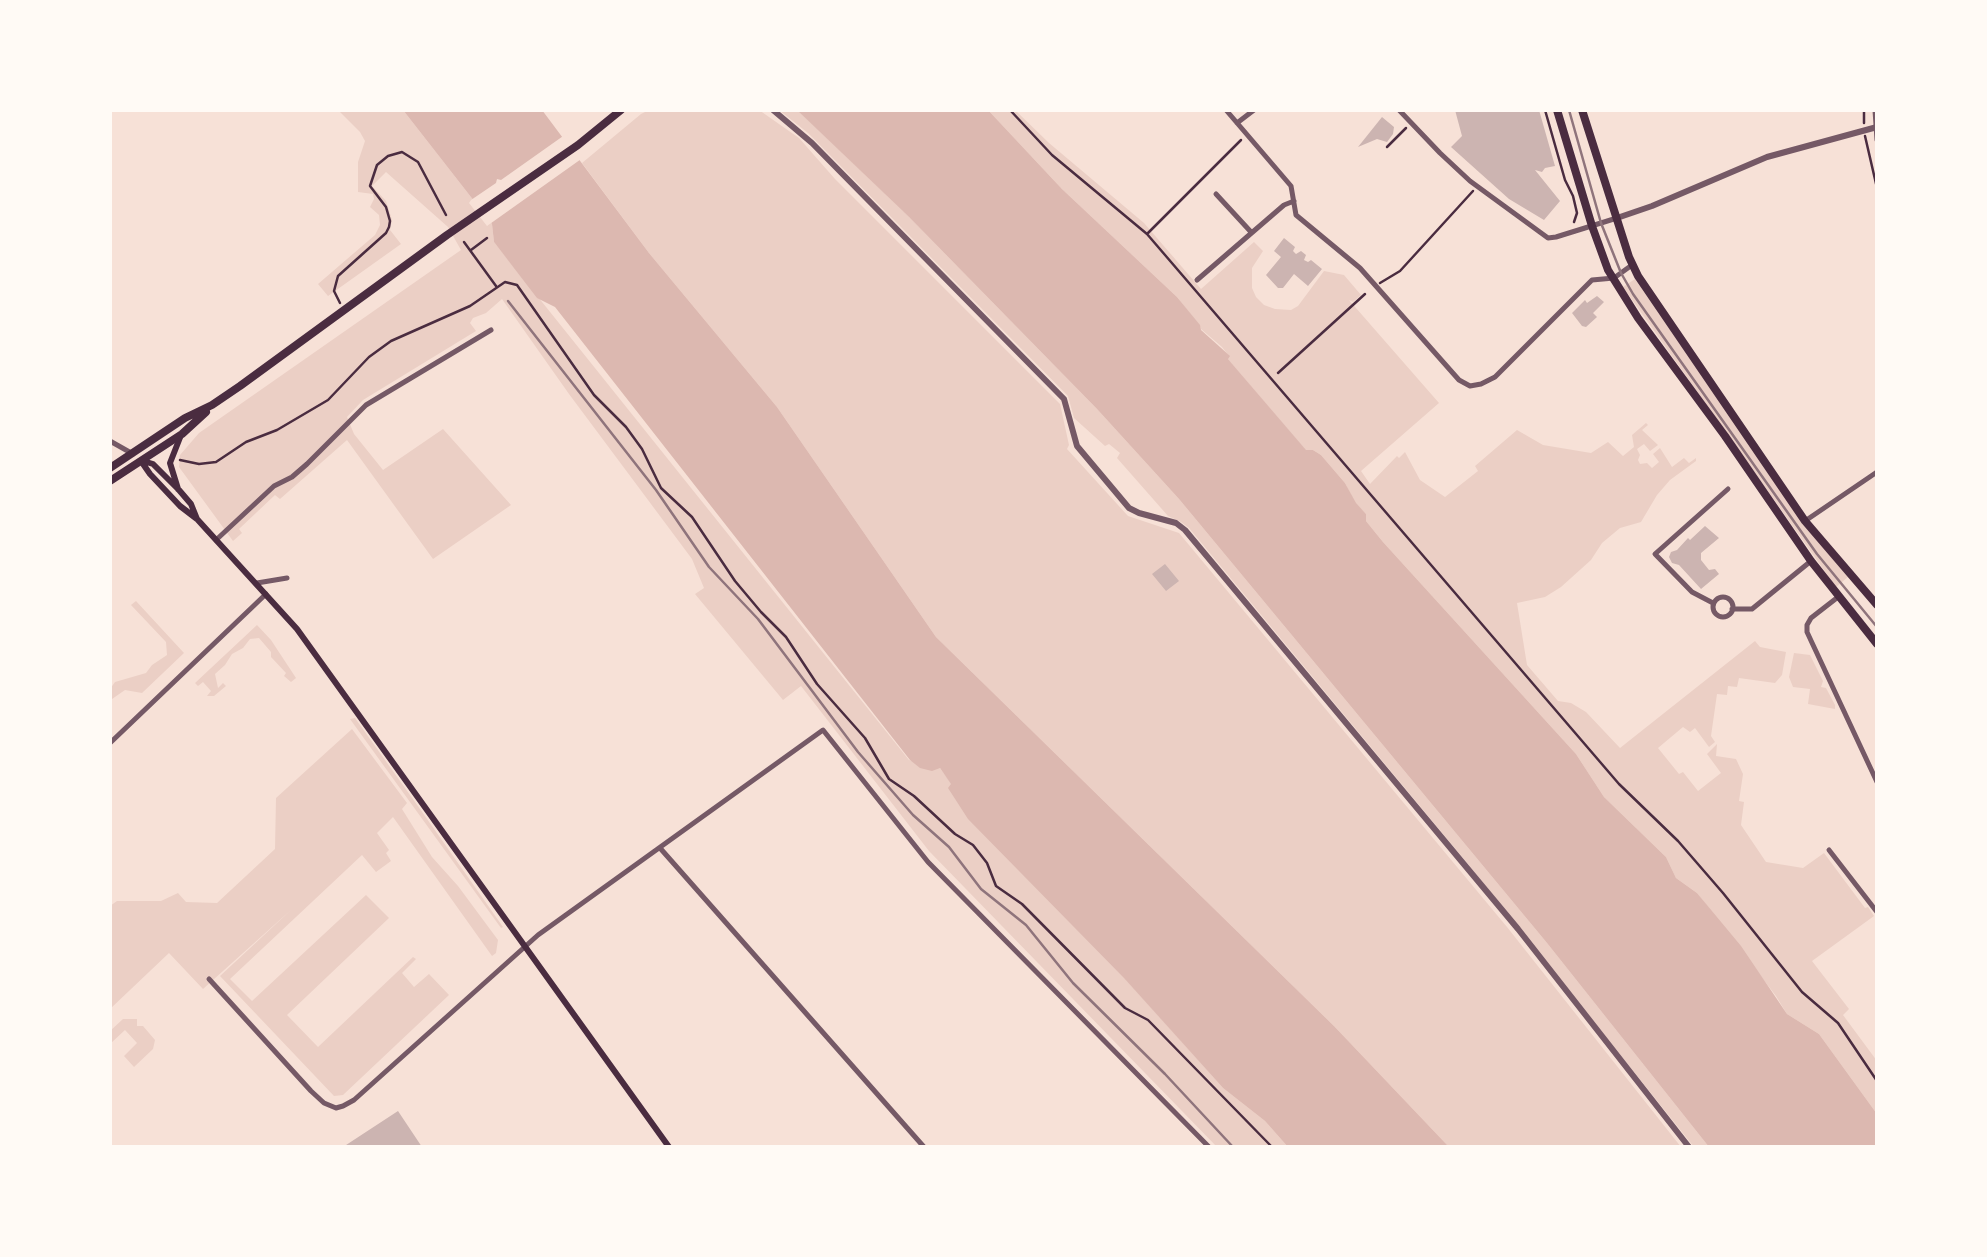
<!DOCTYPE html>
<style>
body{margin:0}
#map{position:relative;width:1987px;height:1257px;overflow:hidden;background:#f7e1d7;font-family:"Fira Sans Condensed",sans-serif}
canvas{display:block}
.frame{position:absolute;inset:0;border:112px solid #fffaf5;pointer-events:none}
</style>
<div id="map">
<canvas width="1987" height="1257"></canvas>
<div class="frame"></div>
</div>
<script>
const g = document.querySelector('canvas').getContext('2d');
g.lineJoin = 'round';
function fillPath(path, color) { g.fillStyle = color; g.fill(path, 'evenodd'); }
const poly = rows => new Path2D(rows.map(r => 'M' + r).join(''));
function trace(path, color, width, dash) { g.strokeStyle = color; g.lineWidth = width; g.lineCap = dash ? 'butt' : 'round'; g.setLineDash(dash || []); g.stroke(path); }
fillPath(poly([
 [338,110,403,110,492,224,494,242,909,760,939,767,952,784,1223,1088,1265,1121,1288,1147,1217,1147,929,851,801,686,783,700,695,594,704,588,692,559,569,394,502,299,486,313,473,318,470,323,476,331,363,400,347,417,354,434,383,470,443,429,511,505,433,559,347,440,280,499,275,495,239,529,242,533,233,541,179,467,180,455,199,433,461,250,448,227,386,172,372,186,386,201,392,220,390,230,401,244,328,296,318,284,375,235,380,225,379,215,370,207,374,199,373,194,358,192,358,162,365,141,360,132],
 [649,110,759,110,799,138,835,179,1060,404,1069,445,1067,449,1128,516,1179,533,1507,927,1681,1147,1449,1147,1334,1026,936,637,777,407,649,253,582,163,641,114],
 [779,110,798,110,909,217,1097,409,1179,499,1547,943,1709,1147,1694,1147,1468,864,1189,528,1181,522,1168,516,1117,458,1120,453,1109,444,1105,446,1074,418,1068,396,808,133],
 [988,110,1015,110,1049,143,1144,223,1201,289,1254,242,1263,251,1252,268,1252,288,1256,297,1264,305,1275,309,1291,310,1298,306,1324,271,1344,275,1361,295,1353,302,1349,300,1439,403,1361,471,1370,484,1397,456,1399,458,1405,452,1420,480,1445,497,1478,471,1475,466,1517,430,1543,445,1591,453,1608,442,1623,456,1634,447,1632,435,1646,423,1648,425,1642,430,1658,445,1650,451,1644,444,1637,449,1640,455,1638,460,1640,464,1647,463,1652,468,1659,462,1653,454,1660,448,1672,467,1684,458,1689,463,1696,458,1696,461,1670,480,1657,495,1641,522,1620,528,1602,543,1591,560,1561,587,1545,597,1517,603,1527,665,1558,701,1571,703,1586,712,1620,748,1755,641,1760,647,1786,652,1782,675,1775,683,1739,678,1737,687,1728,686,1727,695,1717,694,1711,736,1715,742,1709,747,1695,728,1690,732,1683,727,1658,748,1679,774,1683,772,1698,791,1721,773,1707,754,1717,744,1716,756,1736,759,1743,774,1739,801,1744,802,1741,825,1766,862,1803,868,1824,853,1865,908,1868,907,1874,916,1812,961,1849,1009,1843,1015,1877,1061,1877,1114,1819,1034,1787,1014,1776,996,1697,893,1676,878,1666,857,1604,797,1576,754,1383,542,1366,521,1366,514,1355,503,1345,483,1321,455,1313,450,1306,451,1227,358,1229,356,1222,347,1201,329,1199,325,1177,297,1062,189],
 [1635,279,1805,525,1848,577,1836,587,1623,287],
 [136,601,184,653,142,693,125,690,112,699,110,689,115,682,146,673,152,665,167,655,166,642,131,605],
 [257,625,271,640,296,678,291,682,284,676,286,673,271,657,271,652,259,638,250,639,243,648,232,654,225,665,215,674,218,688,223,683,226,686,214,696,207,696,211,691,203,682,198,686,195,683],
 [1794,653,1810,655,1823,681,1821,687,1826,688,1835,705,1835,709,1808,704,1810,689,1793,687,1789,677],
 [355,718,420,809,503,927,501,928,350,719],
 [352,729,407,803,402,809,432,857,458,886,498,940,496,953,492,956,393,817,377,833,389,850,386,853,391,861,376,872,362,855,230,979,252,1001,366,895,389,918,287,1015,318,1047,413,957,416,959,402,973,414,987,429,974,449,995,343,1095,334,1096,220,976,292,909,203,989,169,953,110,1009,110,906,117,901,161,901,178,893,186,902,217,903,275,849,276,798],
 [123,1019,137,1019,137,1026,143,1026,155,1040,153,1049,134,1067,124,1056,137,1043,125,1030,110,1044,110,1031]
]), '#ebcfc5');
fillPath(poly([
 [403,110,542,110,649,253,777,407,936,637,1334,1026,1449,1147,1288,1147,1265,1121,1223,1088,1124,978,968,819,948,788,951,784,940,768,932,771,920,768,910,760,555,307,537,298,494,242,492,224],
 [797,110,988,110,1062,189,1177,297,1200,325,1201,330,1230,356,1228,359,1306,450,1313,450,1321,455,1345,483,1356,503,1366,514,1366,521,1383,542,1576,754,1604,797,1666,857,1676,878,1697,893,1741,946,1787,1014,1819,1034,1877,1114,1877,1147,1709,1147,1547,943,1179,499,1097,409,909,217]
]), '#dcb8b0');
fillPath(poly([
 [566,134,584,157,487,226,469,203,471,200,496,183,497,179,501,180]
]), '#f7e1d7');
fillPath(poly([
 [1455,110,1539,110,1555,166,1545,168,1542,172,1535,170,1560,201,1544,220,1509,199,1451,147,1462,136],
 [1382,117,1394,127,1393,134,1387,142,1377,139,1358,147],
 [1284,238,1295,247,1293,251,1296,254,1301,251,1306,255,1304,260,1308,262,1311,260,1322,269,1308,286,1294,274,1283,288,1278,288,1266,275,1281,257,1274,251],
 [1597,296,1604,302,1593,313,1597,317,1586,327,1582,326,1572,313,1585,300,1587,303],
 [1705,526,1719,538,1701,553,1701,560,1709,570,1715,569,1719,574,1701,589,1679,565,1672,563,1669,557,1671,552,1677,550,1688,538,1690,540],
 [1165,564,1179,581,1166,591,1152,574],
 [398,1111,422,1147,343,1147]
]), '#ccb4b1');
trace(poly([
 [1010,110,1052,155,1147,234,1619,784,1678,841,1723,893,1802,992,1838,1023,1877,1081],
 [1545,110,1565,180,1573,196,1577,213,1574,222],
 [1864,110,1864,123],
 [1865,136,1877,188],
 [1387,147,1406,128],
 [1148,233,1241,140],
 [464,242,496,286],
 [471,250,487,238],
 [1380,283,1400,271,1473,191],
 [340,303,334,291,338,276,386,233,389,227,390,221,386,207,370,186,377,165,388,156,402,152,418,162,446,215],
 [1278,373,1365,294],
 [180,460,199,464,216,462,246,442,277,430,328,400,369,357,391,341,470,306,505,282,517,285,594,395,626,427,642,449,661,488,692,517,735,581,761,612,786,637,817,684,865,738,889,779,914,796,955,834,973,845,987,863,996,886,1022,904,1125,1008,1148,1020,1272,1147]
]), '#4a2c40', 2.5);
trace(poly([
 [1226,110,1291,186,1296,215,1360,268,1459,380,1470,386,1481,384,1495,377,1592,280,1614,278,1632,265],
 [1399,110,1440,153,1470,181,1548,238,1556,237,1617,218],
 [1875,110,1877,140],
 [1237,123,1254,110],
 [1216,194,1251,232],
 [1197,280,1284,205,1294,201],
 [110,441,133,454],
 [1805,521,1877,472],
 [216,540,274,486,292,477,307,464,366,405,491,330],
 [257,583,287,578],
 [1838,597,1811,618,1807,625,1807,632,1877,782],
 '1713 607a10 10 0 1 1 20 0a10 10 0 1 1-20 0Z',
 [1713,603,1692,592,1655,554,1728,489],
 [1732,609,1752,609,1811,561],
 [110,743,266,594],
 [660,848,924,1147],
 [1829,850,1877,912],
 [209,979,311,1091,324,1103,336,1108,343,1106,354,1100,538,935,823,730,928,862,1209,1147]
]), '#755966', 5);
trace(poly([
 [773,110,812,143,1064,399,1077,446,1129,508,1139,513,1176,523,1185,530,1518,929,1689,1147],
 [1617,218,1652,206,1767,157,1877,127]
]), '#755966', 6);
trace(poly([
 [141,461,150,474,180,506,197,519,297,629,669,1147],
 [143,461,153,464,179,490,191,504,197,519],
 [178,489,170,463,181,435]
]), '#4a2c40', 6);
trace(poly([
 [1557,110,1592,226,1608,270,1638,318,1725,436,1811,561,1877,644],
 [1582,110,1629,257,1638,276,1805,521,1877,605],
 [110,468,185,418,212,405,240,386,447,235,578,145,621,110],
 [110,481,182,434,206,412]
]), '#4a2c40', 8);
trace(poly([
 [1569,110,1601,223,1621,273,1633,294,1817,554,1877,627]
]), '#8f747c', 2.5);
trace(poly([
 [508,301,656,490,709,567,758,619,858,752,913,815,949,847,981,889,1026,925,1073,983,1165,1074,1233,1147]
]), '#8f747c', 2.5);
</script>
